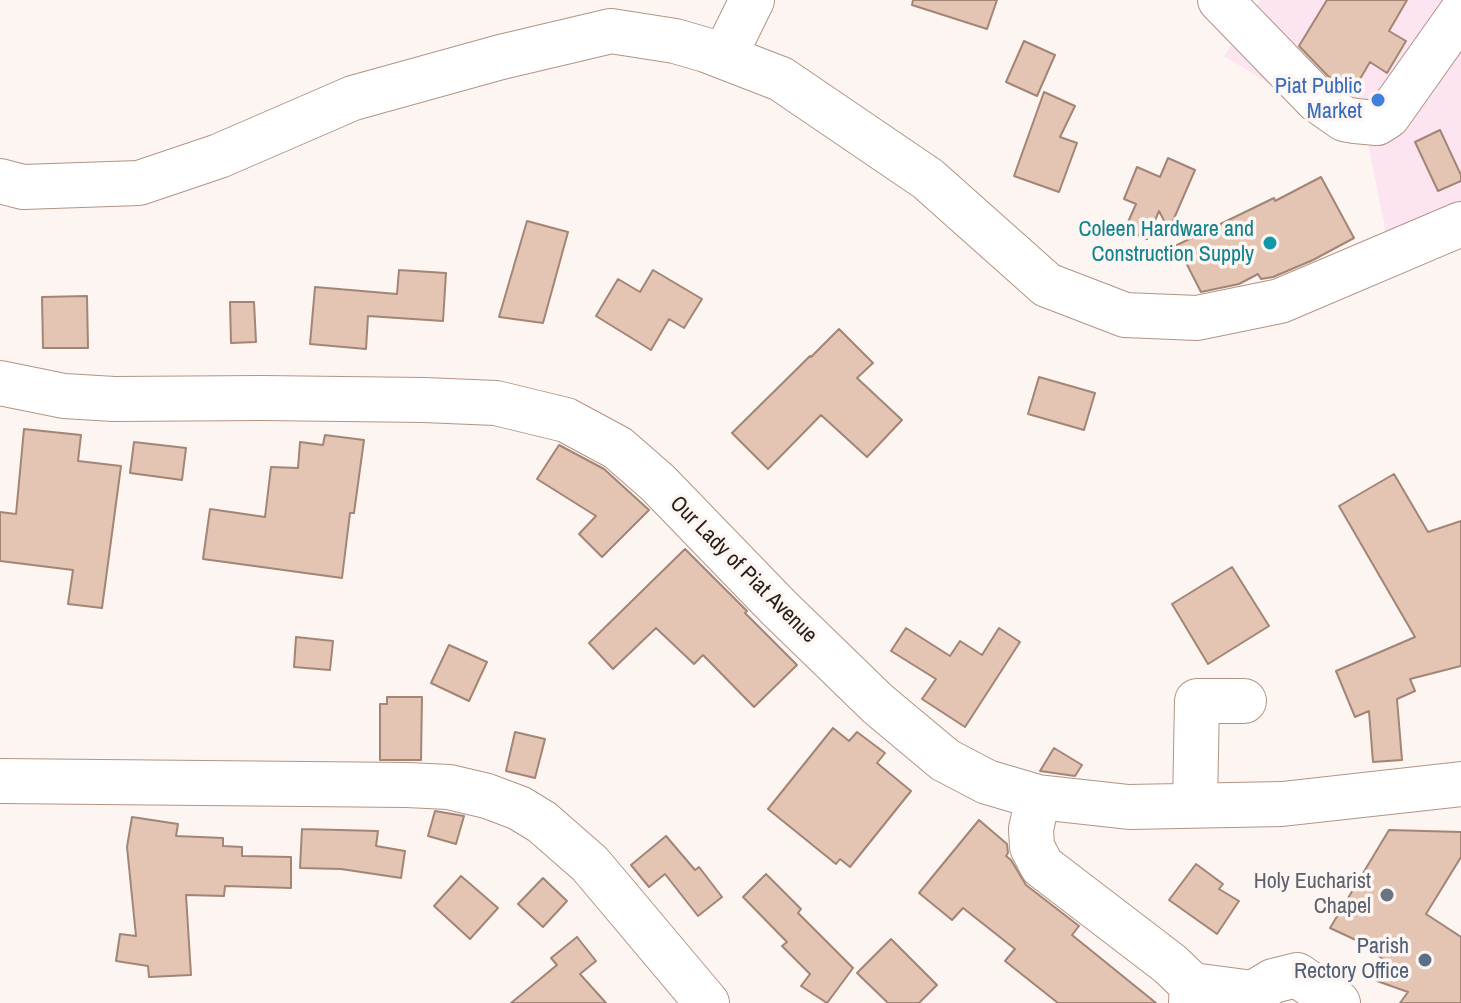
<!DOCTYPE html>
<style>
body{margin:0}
canvas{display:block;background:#fcf5f1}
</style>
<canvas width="1461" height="1003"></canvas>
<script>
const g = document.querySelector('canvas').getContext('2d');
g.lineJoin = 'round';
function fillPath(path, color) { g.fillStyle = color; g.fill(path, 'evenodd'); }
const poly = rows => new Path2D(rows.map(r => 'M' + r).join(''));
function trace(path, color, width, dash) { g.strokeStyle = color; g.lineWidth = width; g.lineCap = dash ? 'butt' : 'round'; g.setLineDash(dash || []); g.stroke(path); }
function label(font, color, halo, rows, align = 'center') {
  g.font = font + ' "Archivo Narrow",sans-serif'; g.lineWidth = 7; g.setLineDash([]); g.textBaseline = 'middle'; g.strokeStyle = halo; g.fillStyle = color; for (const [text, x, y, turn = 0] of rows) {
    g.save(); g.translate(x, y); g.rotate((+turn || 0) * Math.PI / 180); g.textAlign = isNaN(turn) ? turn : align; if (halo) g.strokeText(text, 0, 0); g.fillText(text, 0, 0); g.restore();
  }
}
fillPath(poly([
 [1261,0,1461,0,1461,205,1387,238,1368,144,1224,56]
]), '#fce5f1');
const building = poly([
 [913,0,997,0,987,29,912,5,913,0],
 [1327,0,1407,0,1389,31,1406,41,1387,73,1370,62,1353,91,1328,76,1299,46,1327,0],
 [1024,41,1055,55,1037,96,1006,82,1024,41],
 [1044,92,1075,106,1060,137,1077,143,1059,192,1014,176,1044,92],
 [1440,130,1461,175,1461,181,1438,191,1415,142,1440,130],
 [1168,158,1195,170,1169,230,1159,211,1147,239,1125,229,1136,204,1124,199,1137,167,1160,177,1168,158],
 [1321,177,1354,238,1313,260,1273,277,1261,279,1258,274,1239,284,1201,292,1177,245,1274,198,1275,201,1321,177],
 [527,221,568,232,543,323,499,317,527,221],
 [399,270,446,273,443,321,368,316,366,349,310,344,315,287,397,294,399,270],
 [653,270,702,299,684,328,669,319,651,350,596,316,618,279,640,292,653,270],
 [87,296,88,348,43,348,42,297,87,296],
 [230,302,254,302,256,342,231,343,230,302],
 [839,329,873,363,857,378,902,420,867,457,821,415,768,469,732,433,810,356,811,357,839,329],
 [1039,377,1095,393,1084,430,1028,414,1039,377],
 [24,429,81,435,78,461,121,466,102,608,68,604,73,570,0,561,0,512,16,514,24,429],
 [325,435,364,440,354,513,350,513,342,578,203,559,210,509,265,517,271,467,298,468,300,442,323,445,325,435],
 [134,442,186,448,182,480,130,473,134,442],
 [559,445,604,469,649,510,602,557,579,534,596,516,537,479,559,445],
 [1394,474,1428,532,1461,521,1461,666,1410,679,1415,691,1397,699,1402,760,1373,762,1369,711,1355,717,1336,671,1415,637,1339,506,1394,474],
 [685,549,747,611,745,613,797,665,754,707,703,655,694,664,656,628,613,669,589,643,685,549],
 [1232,567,1269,626,1208,664,1172,604,1232,567],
 [906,628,950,656,960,641,982,655,999,628,1020,642,965,727,922,699,936,679,891,651,906,628],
 [296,637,333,641,330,670,294,667,296,637],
 [449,645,487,662,469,701,431,683,449,645],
 [387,697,422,697,421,760,380,760,380,704,387,704,387,697],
 [833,728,849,741,857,732,885,753,877,763,911,791,850,867,840,859,836,864,768,809,833,728],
 [515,732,545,739,535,778,506,771,515,732],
 [1054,748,1082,765,1075,776,1040,771,1054,748],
 [435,811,464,816,456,844,428,836,435,811],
 [132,817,178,824,176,836,223,838,223,846,242,847,242,856,291,857,291,888,225,886,224,896,186,895,191,975,149,977,148,966,116,961,120,934,136,936,127,847,132,817],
 [979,820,1007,844,1008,853,1006,856,1011,860,1026,885,1079,926,1072,935,1156,1003,1058,1003,1005,961,1015,949,963,908,952,920,919,893,979,820],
 [302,829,378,831,376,846,405,851,401,878,341,869,300,868,302,829],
 [1389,830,1461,832,1461,857,1426,914,1461,937,1461,1003,1400,1003,1408,992,1377,981,1387,962,1358,941,1330,928,1389,830],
 [666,836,695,870,699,867,722,897,698,916,665,874,649,887,631,865,666,836],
 [1196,864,1223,884,1219,889,1239,901,1217,934,1169,900,1196,864],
 [766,874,801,909,798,913,853,968,827,1003,801,986,810,974,782,946,787,942,743,897,766,874],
 [461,876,498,908,470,939,434,906,461,876],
 [543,878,567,901,543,927,518,904,543,878],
 [577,937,596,961,580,974,606,1003,511,1003,557,965,551,958,577,937],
 [891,939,937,985,919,1003,888,1003,857,973,891,939]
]);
fillPath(building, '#e4c4b3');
trace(building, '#a38575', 2);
const minor = poly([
 [1220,0,1317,100,1344,119,1355,121,1377,123,1388,116,1461,13],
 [724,57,752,0],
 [0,181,23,187,139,183,219,156,353,98,501,57,611,31,675,41,706,50,781,79,928,179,1047,285,1125,315,1197,318,1280,301,1461,224],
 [0,383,64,396,114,399,262,398,424,400,496,403,566,420,618,448,658,483,778,607,878,704,945,760,987,782,1038,797,1129,807,1282,804,1461,784],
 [0,781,407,785,449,787,487,796,519,808,542,822,590,864,707,1003],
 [1038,797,1031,829,1032,847,1042,866,1170,964,1192,985,1191,1003],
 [1195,805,1197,701,1244,701],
 [1192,985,1253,993,1273,981,1297,975,1338,1003]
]);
trace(minor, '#b29484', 46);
trace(minor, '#fff', 44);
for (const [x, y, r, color] of [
 [1378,100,8,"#3f7fe0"],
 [1270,243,8,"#0f9aa8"],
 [1387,895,8,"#6b7280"],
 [1425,960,8,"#5c6f8a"]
]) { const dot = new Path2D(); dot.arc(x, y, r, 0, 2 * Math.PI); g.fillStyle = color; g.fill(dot); trace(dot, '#fcf5f1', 3); }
label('22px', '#366cbe', '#fcf5f1', [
 ["Piat Public",1362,87],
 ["Market",1362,112]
], 'right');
label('22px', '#0d838f', '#fcf5f1', [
 ["Coleen Hardware and",1254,230],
 ["Construction Supply",1254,255]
], 'right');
label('22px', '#291d17', '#fcf5f1', [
 ["Our Lady of Piat Avenue",743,570,45]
]);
label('22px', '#5b616d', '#fcf5f1', [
 ["Holy Eucharist",1371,882],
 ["Chapel",1371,907]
], 'right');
label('22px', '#4e5e75', '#fcf5f1', [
 ["Parish",1409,947],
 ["Rectory Office",1409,972]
], 'right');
</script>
